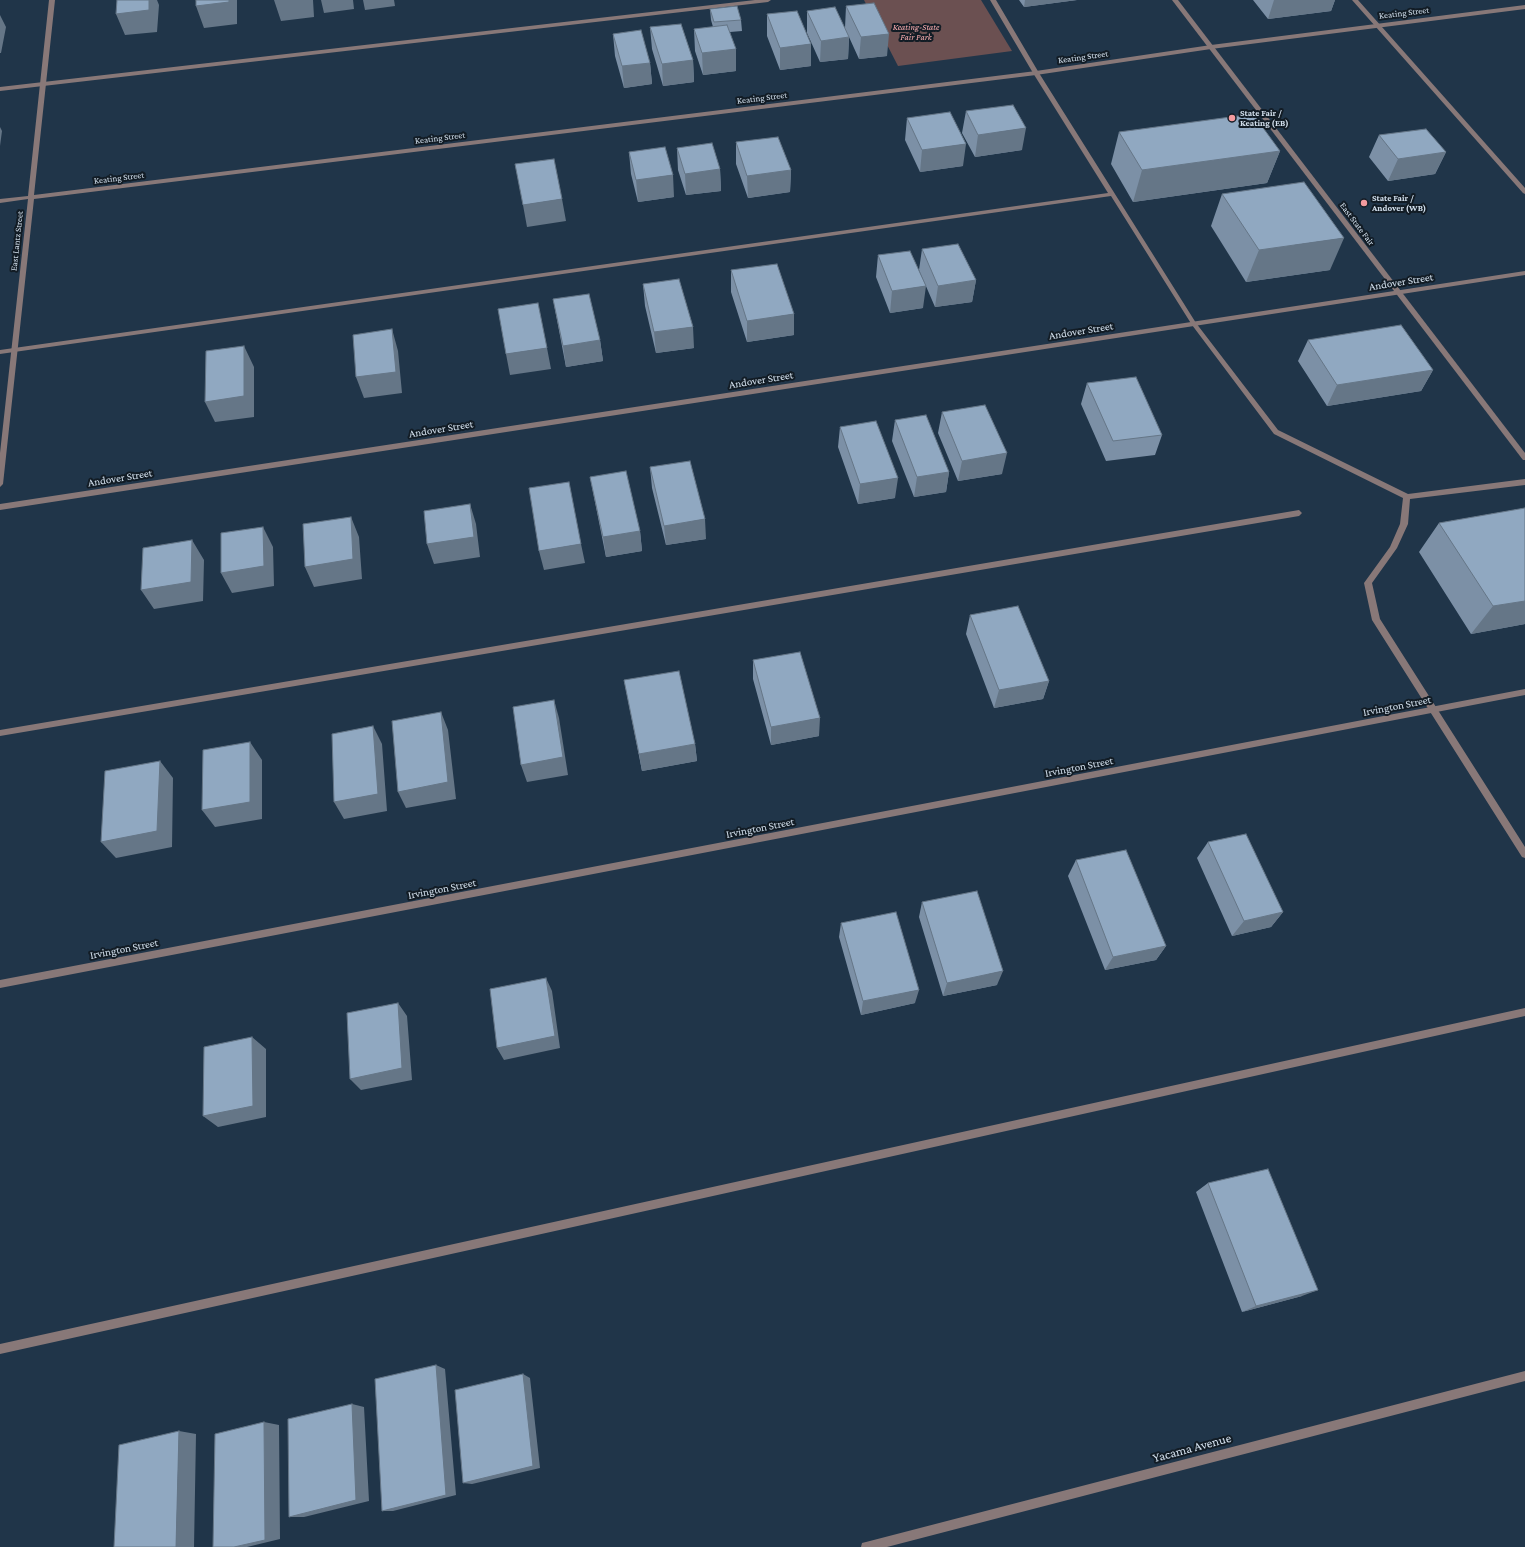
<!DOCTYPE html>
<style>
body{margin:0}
canvas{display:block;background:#203549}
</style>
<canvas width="1525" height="1547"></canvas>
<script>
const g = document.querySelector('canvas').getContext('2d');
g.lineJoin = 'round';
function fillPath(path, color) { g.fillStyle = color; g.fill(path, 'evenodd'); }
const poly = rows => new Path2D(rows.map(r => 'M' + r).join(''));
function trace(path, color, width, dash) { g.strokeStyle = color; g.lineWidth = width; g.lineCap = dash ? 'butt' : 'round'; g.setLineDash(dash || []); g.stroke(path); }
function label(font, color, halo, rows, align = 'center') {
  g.font = font + ' "Crimson Pro",serif'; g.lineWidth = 4; g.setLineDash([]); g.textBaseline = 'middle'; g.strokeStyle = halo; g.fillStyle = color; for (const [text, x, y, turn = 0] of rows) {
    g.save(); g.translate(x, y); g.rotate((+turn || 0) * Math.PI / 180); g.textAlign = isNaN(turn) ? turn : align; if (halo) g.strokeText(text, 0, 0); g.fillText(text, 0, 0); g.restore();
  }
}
fillPath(poly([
 [864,0,981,0,1012,51,898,66]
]), '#6b5051');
fillPath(poly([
 [755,0,771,0,768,2,0,91,0,87,755,0],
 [990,0,996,0,1039,73,1196,323,1278,430,1408,494,1525,479,1525,485,1410,499,1408,524,1397,548,1372,583,1380,619,1525,847,1525,858,1522,857,1372,620,1364,583,1390,547,1400,524,1403,498,1274,434,1192,325,1111,196,0,354,0,350,1108,193,1033,73,990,0],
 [1352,0,1358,0,1525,188,1525,194,1523,193,1352,0],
 [1299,510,1302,513,1299,516,0,736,0,730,1299,510],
 [1525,1008,1525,1016,0,1354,0,1344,1525,1008]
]), '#887878');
fillPath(poly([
 [49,0,55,0,34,195,1036,71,1211,45,1525,5,1525,9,1211,49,1036,75,34,199,3,484,0,487,0,453,28,199,0,203,0,199,28,196,49,0],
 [1525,271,1525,275,0,510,0,504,1525,271],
 [1525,689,1525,695,0,988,0,980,1525,689],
 [1525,1371,1525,1381,887,1547,861,1547,862,1543,866,1542,1525,1371]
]), '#887878');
fillPath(poly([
 [1172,0,1178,0,1525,453,1525,460,1523,460,1172,0]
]), '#887878');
fillPath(poly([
 [1019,0,1077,0,1024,7],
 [1253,0,1335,0,1331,11,1268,19],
 [846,6,887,56,859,59,849,37,848,59,820,62,807,33,807,11,845,28],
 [710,9,741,20,742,31,730,32,736,71,703,75,695,51,694,29,713,27,711,20],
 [767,14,811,66,780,70,767,36],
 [650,27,693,60,694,82,663,86,652,49],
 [613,34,650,63,652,84,624,88,615,56],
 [966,111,1022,150,975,157,962,133],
 [907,118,963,166,920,172,905,140],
 [1119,132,1280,151,1267,183,1133,202,1111,164],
 [1379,135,1446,152,1435,174,1388,181,1369,157],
 [736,142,791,170,790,192,748,198,736,164],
 [677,148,720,169,721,191,686,195,678,170],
 [629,152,674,197,638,202,631,174],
 [1222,194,1330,270,1246,282,1211,226],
 [922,249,976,280,972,302,935,307,919,270],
 [878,255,923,308,890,313,876,277],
 [731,270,794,335,747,342,731,292],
 [643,284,694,348,656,353,645,306],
 [553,299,600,340,603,361,566,367],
 [1308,340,1433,370,1421,391,1327,406,1298,361],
 [1087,383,1162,435,1155,455,1106,461,1081,404],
 [942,412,1002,474,958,481,938,433],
 [895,420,949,472,946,492,914,497,892,441],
 [840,427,895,498,858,504,838,447],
 [650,467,706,539,666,545,652,488],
 [590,477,640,531,642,551,606,557],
 [1525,508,1525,624,1471,634,1419,552,1439,523],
 [970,615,1049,681,1043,699,994,708,966,634],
 [753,660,819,736,771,745,753,679],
 [624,680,695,744,697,761,642,771],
 [1208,842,1283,912,1271,927,1232,936,1197,858],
 [1076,860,1166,946,1156,960,1105,970,1068,876],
 [922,902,997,985,943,996,919,917],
 [841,923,915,1003,861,1015,839,937],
 [1208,1183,1302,1296,1242,1312,1196,1192]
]), '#7c90a6');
fillPath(poly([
 [149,0,157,0,159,5,157,32,125,35,116,14],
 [229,0,237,0,237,24,204,28,196,6],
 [274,0,313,0,314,17,281,21],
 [321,0,353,0,354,9,324,13],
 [363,0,394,0,395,6,365,10],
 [1025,0,1077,0,1024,7],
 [1274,0,1335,0,1331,11,1268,19],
 [0,15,6,27,1,53,0,53],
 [889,34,887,56,859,59,861,37],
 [849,37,848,59,820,62,821,41],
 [811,44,811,66,780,70,780,48],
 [736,49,736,71,703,75,702,53],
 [693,60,694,82,663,86,662,64],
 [650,63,652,84,624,88,622,66],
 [0,127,2,131,0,146],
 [1026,128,1022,150,975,157,978,135],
 [966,144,963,166,920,172,922,150],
 [1280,151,1267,183,1133,202,1142,170],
 [1446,152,1435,174,1388,181,1398,159],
 [720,169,721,191,686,195,685,174],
 [791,170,790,192,748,198,747,176],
 [673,175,674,197,638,202,636,180],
 [562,199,566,221,527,227,523,205],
 [1344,238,1330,270,1246,282,1259,250],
 [976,280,972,302,935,307,938,286],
 [926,286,923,308,890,313,892,291],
 [794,314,794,335,747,342,747,321],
 [693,327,694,348,656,353,654,332],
 [392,329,398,351,402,393,364,398,356,377],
 [600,340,603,361,566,367,563,346],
 [244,346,254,367,254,417,215,422,205,402],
 [547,348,551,369,510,375,506,354],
 [1433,370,1421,391,1327,406,1337,385],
 [1007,453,1002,474,958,481,962,461],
 [949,472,946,492,914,497,917,477],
 [898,478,895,498,858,504,860,484],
 [470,504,476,524,480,557,434,564,427,544],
 [351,517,359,537,362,579,314,587,305,567],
 [705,519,706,539,666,545,664,526],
 [263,527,273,547,274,586,232,593,221,573],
 [640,531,642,551,606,557,603,537],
 [192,540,204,560,203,601,154,609,141,590],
 [581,544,585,563,544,570,539,551],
 [1525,601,1525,624,1471,634,1493,606],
 [1049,681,1043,699,994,708,999,690],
 [554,700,559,718,568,775,527,782,521,765],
 [441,712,448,730,456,799,406,808,398,792],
 [820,718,819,736,771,745,771,727],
 [373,726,382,744,387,811,344,819,334,802],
 [250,742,262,760,262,819,215,827,202,810],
 [695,744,697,761,642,771,639,754],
 [160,761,173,778,172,847,116,858,101,842],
 [1283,912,1271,927,1232,936,1244,921],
 [1166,946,1156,960,1105,970,1113,957],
 [1003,971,997,985,943,996,947,983],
 [546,978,552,991,560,1048,504,1060,497,1048],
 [919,990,915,1003,861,1015,863,1001],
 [398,1003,407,1016,412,1080,361,1090,350,1079],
 [252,1037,266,1049,266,1117,218,1127,203,1116],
 [1318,1290,1302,1296,1242,1312,1256,1306],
 [436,1365,445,1369,456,1495,393,1511,382,1511],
 [523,1374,530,1378,540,1468,472,1484,463,1483],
 [352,1404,364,1407,369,1501,304,1517,289,1517],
 [264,1422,279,1425,280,1539,247,1547,234,1547],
 [179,1431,196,1434,194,1547,176,1547]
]), '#657687');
const building = poly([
 [117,0,149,0,149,10,116,14,117,0],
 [196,0,229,0,229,2,196,6,196,0],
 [874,3,889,34,861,37,846,6,874,3],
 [737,6,741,20,714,22,710,9,737,6],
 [835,7,849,37,821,41,807,11,835,7],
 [797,11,811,44,780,48,767,14,797,11],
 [681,24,693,60,662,64,650,27,681,24],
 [727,25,736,49,702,53,694,29,727,25],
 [641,30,650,63,622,66,613,34,641,30],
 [1013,105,1026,128,978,135,966,111,1013,105],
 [950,112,966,144,922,150,907,118,950,112],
 [1253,114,1280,151,1142,170,1119,132,1253,114],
 [1426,129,1446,152,1398,159,1379,135,1426,129],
 [778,137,791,170,747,176,736,142,778,137],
 [712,143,720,169,685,174,677,148,712,143],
 [665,147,673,175,636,180,629,152,665,147],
 [554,159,562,199,523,205,515,164,554,159],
 [1304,182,1344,238,1259,250,1222,194,1304,182],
 [958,244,976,280,938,286,922,249,958,244],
 [910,251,926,286,892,291,878,255,910,251],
 [777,264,794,314,747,321,731,270,777,264],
 [679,279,693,327,654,332,643,284,679,279],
 [589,294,600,340,563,346,553,299,589,294],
 [538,303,547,348,506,354,498,309,538,303],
 [1401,325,1433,370,1337,385,1308,340,1401,325],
 [392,329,396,372,356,377,353,335,392,329],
 [244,346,244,396,205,402,206,351,244,346],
 [1136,377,1162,435,1113,441,1087,383,1136,377],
 [985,405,1007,453,962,461,942,412,985,405],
 [926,415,949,472,917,477,895,420,926,415],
 [876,421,898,478,860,484,840,427,876,421],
 [690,461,705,519,664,526,650,467,690,461],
 [626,471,640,531,603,537,590,477,626,471],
 [569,482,581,544,539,551,529,488,569,482],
 [470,504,474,537,427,544,424,511,470,504],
 [1525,508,1525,601,1493,606,1439,523,1525,508],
 [351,517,353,559,305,567,303,524,351,517],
 [263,527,264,566,221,573,221,533,263,527],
 [192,540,191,582,141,590,143,548,192,540],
 [1018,606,1049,681,999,690,970,615,1018,606],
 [800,652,820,718,771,727,753,660,800,652],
 [679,671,695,744,639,754,624,680,679,671],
 [554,700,563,757,521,765,513,707,554,700],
 [441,712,448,782,398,792,392,721,441,712],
 [373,726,378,794,334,802,332,734,373,726],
 [250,742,250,802,202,810,203,750,250,742],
 [160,761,157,831,101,842,105,771,160,761],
 [1246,834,1283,912,1244,921,1208,842,1246,834],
 [1126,850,1166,946,1113,957,1076,860,1126,850],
 [977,891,1003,971,947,983,922,902,977,891],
 [896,912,919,990,863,1001,841,923,896,912],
 [546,978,555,1036,497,1048,490,989,546,978],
 [398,1003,402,1068,350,1079,347,1013,398,1003],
 [252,1037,253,1106,203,1116,204,1047,252,1037],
 [1268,1169,1318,1290,1256,1306,1208,1183,1268,1169],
 [436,1365,446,1495,382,1511,375,1379,436,1365],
 [523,1374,533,1466,463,1483,455,1390,523,1374],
 [352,1404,356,1500,289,1517,288,1419,352,1404],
 [264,1422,265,1540,234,1547,213,1547,215,1434,264,1422],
 [179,1431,176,1547,114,1547,119,1445,179,1431]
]);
fillPath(building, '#90a8c1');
trace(building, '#657687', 1);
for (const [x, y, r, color] of [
 [1232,118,4,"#f49b9f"],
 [1364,203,4,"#f49b9f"]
]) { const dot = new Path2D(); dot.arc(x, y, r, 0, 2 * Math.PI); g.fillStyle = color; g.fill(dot); trace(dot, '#121c25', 1.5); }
label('9px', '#d3e0ed', '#121c25', [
 ["Keating Street",1404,13,-7],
 ["Keating Street",1083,57,-8],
 ["Keating Street",762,98,-7],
 ["Keating Street",440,138,-7],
 ["Keating Street",119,178,-7],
 ["East State Fair",1357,224,53],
 ["East Lantz Street",17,241,-84]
]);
label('italic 9px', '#faadb0', '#121c25', [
 ["Keating-State",916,27],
 ["Fair Park",916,37]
]);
label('bold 9px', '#d3e0ed', '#121c25', [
 ["State Fair /",1240,113],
 ["Keating (EB)",1240,123],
 ["State Fair /",1372,198],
 ["Andover (WB)",1372,208]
], 'left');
label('11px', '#d3e0ed', '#121c25', [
 ["Andover Street",1401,282,-9],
 ["Andover Street",1081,331,-9],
 ["Andover Street",761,380,-9],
 ["Andover Street",441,429,-9],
 ["Andover Street",120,478,-9],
 ["Irvington Street",1397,706,-11],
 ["Irvington Street",1079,767,-11],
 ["Irvington Street",760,828,-11],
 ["Irvington Street",442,889,-11],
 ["Irvington Street",124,949,-11]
]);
label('13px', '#d3e0ed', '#121c25', [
 ["Yacama Avenue",1192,1448,-15]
]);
</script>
